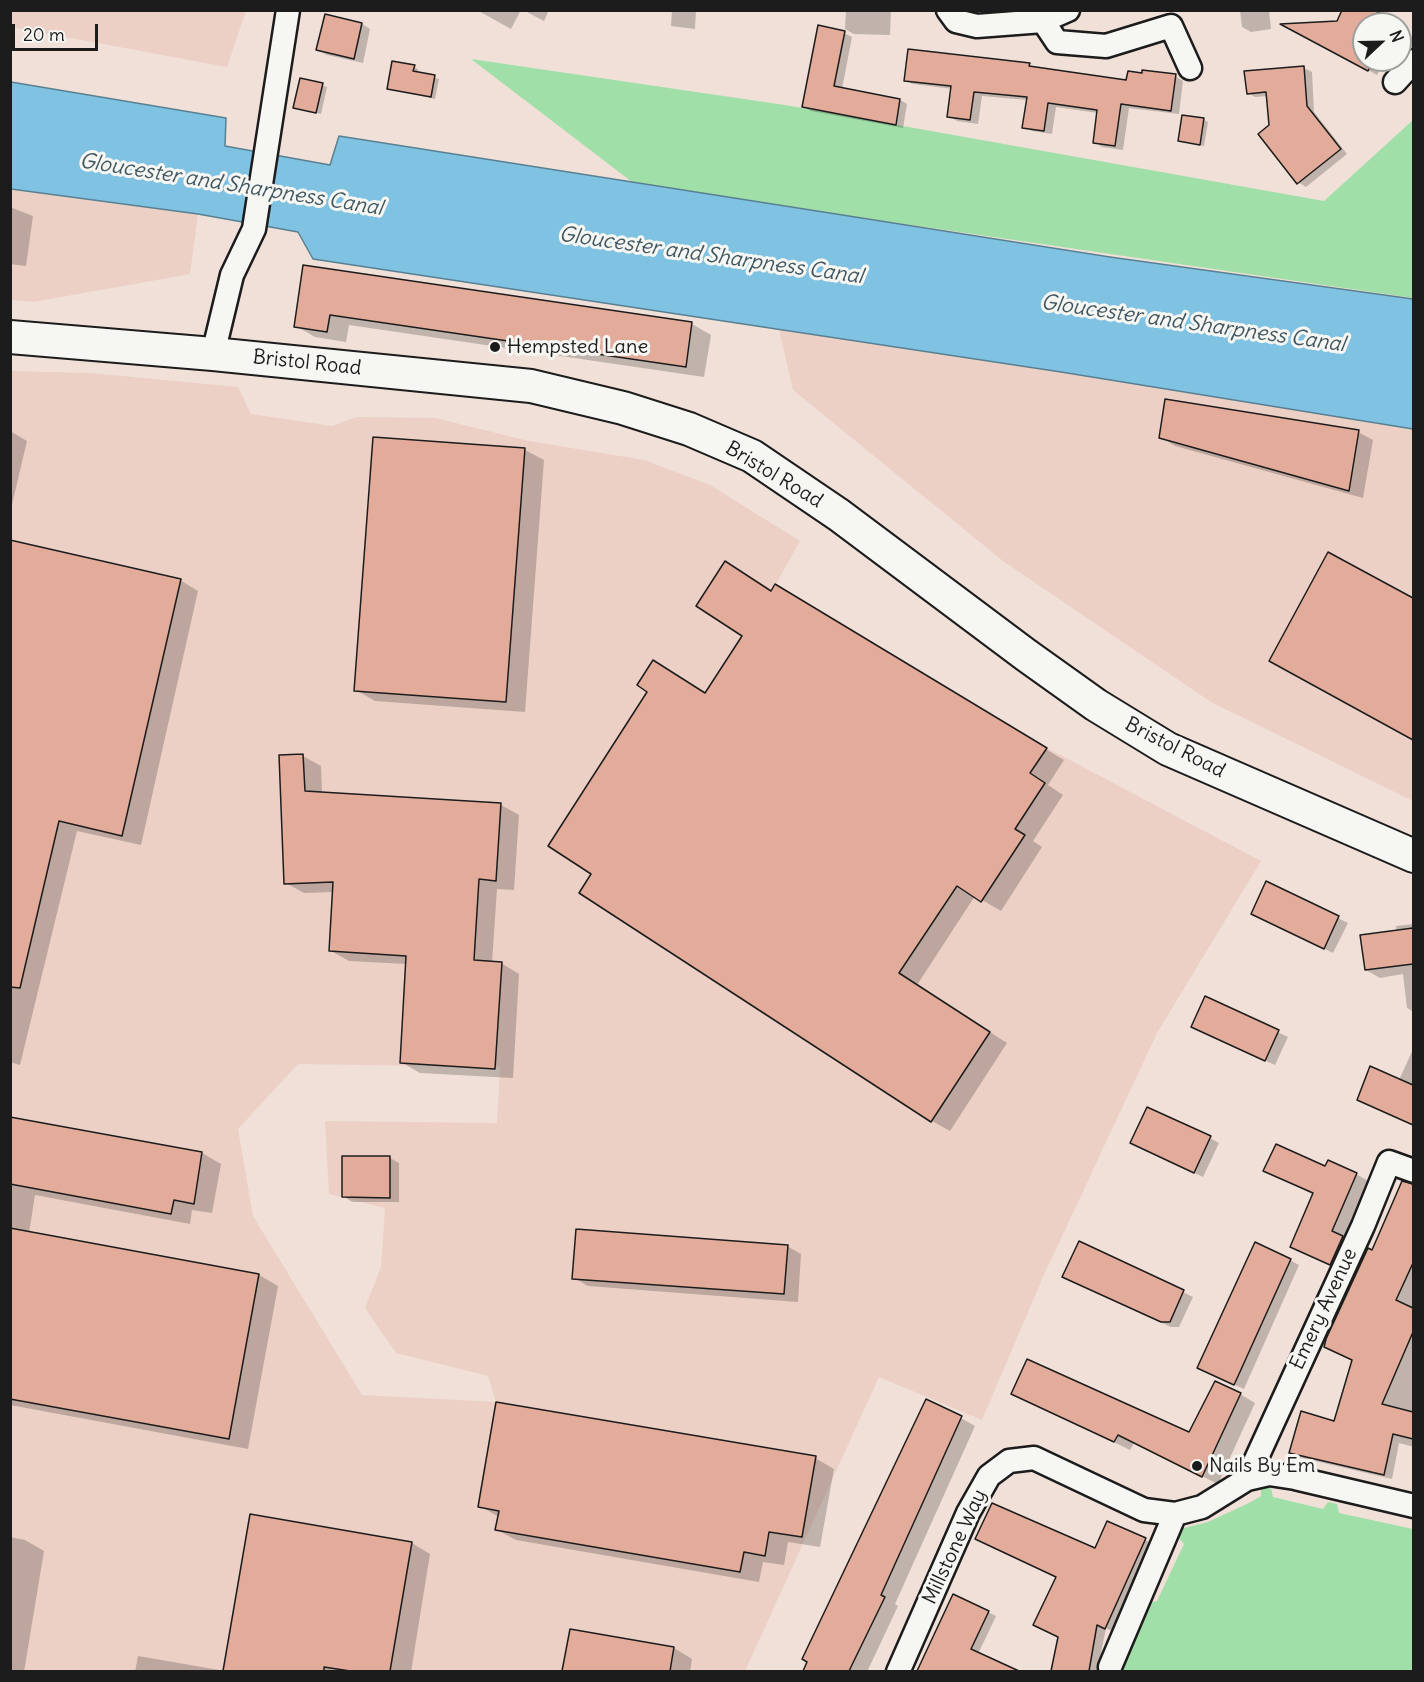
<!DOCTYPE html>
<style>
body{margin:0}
#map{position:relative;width:1424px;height:1682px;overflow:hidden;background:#f0e0d8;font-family:Delius,sans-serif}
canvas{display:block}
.frame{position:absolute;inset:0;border:12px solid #1c1c1c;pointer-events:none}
.north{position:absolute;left:1352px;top:12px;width:60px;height:60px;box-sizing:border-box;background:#f6f6f2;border:2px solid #9f9f9c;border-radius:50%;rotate:68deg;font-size:16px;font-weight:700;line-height:24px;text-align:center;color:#1c1c1c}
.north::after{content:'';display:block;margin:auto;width:21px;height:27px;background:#1c1c1c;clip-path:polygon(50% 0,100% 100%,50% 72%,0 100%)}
.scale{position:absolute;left:12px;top:24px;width:86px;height:27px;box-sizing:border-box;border:3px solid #1c1c1c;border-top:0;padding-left:8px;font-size:18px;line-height:21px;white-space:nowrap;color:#1c1c1c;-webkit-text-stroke:4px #f6f6f2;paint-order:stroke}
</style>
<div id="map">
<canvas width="1424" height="1682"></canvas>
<div class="frame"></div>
<div class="north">N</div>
<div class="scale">20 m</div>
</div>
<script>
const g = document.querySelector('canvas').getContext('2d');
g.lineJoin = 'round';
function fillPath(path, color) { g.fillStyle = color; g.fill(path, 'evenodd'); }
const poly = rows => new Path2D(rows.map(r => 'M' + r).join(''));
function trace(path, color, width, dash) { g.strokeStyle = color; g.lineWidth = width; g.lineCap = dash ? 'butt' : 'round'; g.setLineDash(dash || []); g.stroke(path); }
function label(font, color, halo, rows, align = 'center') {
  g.font = font + ' Delius,sans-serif'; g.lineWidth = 6; g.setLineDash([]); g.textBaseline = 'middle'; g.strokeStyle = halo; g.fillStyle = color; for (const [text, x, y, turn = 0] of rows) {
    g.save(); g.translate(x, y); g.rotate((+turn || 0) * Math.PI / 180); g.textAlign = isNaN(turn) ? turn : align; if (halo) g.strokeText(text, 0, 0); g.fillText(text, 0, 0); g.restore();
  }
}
fillPath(poly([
 [10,11,11,10,246,11,227,67,11,27],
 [11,189,198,214,190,274,34,302,11,300],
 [778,325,1413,428,1413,801,1211,702,1003,561,793,390],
 [11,371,91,373,238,387,251,414,332,426,357,417,435,418,529,441,644,460,710,485,800,541,776,584,1047,748,1261,861,1157,1033,1043,1277,982,1420,879,1377,745,1671,11,1672],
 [298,1064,500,1067,497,1123,325,1121,329,1194,385,1208,381,1267,365,1308,396,1353,488,1376,496,1402,362,1395,253,1216,238,1129]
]), '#ecd0c5');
fillPath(poly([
 [471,59,785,105,1324,201,1413,120,1413,298,636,185],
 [1261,1487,1271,1488,1273,1497,1323,1509,1328,1502,1337,1504,1339,1513,1413,1529,1413,1671,1119,1672,1148,1603,1157,1601,1184,1544,1177,1536,1180,1529,1208,1522,1251,1502,1261,1496]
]), '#a0dfa8');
const water = poly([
 [11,82,226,118,225,146,330,165,339,136,1110,257,1413,299,1413,429,1061,372,313,259,298,232,198,214,11,189,11,82]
]);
fillPath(water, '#80c2e1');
trace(water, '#588092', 1.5);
fillPath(poly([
 [477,10,521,10,511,29],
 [523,10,549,10,544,21],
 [672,10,696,10,695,29,671,26],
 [846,10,891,10,890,35,854,34,845,29],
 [1240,10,1269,10,1271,29,1251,32,1242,27],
 [1371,10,1396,24,1364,24,1364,60,1385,60,1377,75,1325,46],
 [362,24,370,29,363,63,327,55,318,50],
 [844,33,852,37,842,89,900,100,907,104,903,128,811,111,804,107],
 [1029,65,1036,69,1128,82,1175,76,1183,81,1179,114,1129,108,1123,150,1102,147,1094,142,1098,113,1056,107,1052,134,1032,131,1024,127,1028,100,982,96,978,124,957,121,949,116,953,89,913,84,905,80],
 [414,67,418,69,417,74,439,79,435,99,388,88],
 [1304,68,1312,72,1314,112,1347,154,1306,187,1298,182,1271,126,1268,96,1255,97,1248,93],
 [301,80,327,87,321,114,295,107],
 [1204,120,1208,122,1204,146,1180,141],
 [10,207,33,216,26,266,10,264],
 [304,267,692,324,711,335,704,377,349,325,346,342,315,337,296,326],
 [10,431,27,441,10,513],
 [1358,432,1373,440,1363,498,1175,446,1161,437],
 [525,450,544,460,525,712,375,701,356,690],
 [10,541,180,580,198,591,141,845,77,831,20,1065,10,1062],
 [1329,554,1414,600,1414,739,1290,672],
 [744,573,772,592,794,597,1064,760,1048,785,1063,795,1033,841,1042,847,1001,911,975,896,917,985,1007,1043,950,1131,932,1121,706,695,744,636],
 [303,756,321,766,322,793,501,805,519,815,514,890,497,889,492,963,501,963,519,974,513,1078,420,1073,401,1062,407,964,349,961,331,951,334,892,304,893,286,883],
 [1267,883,1348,923,1333,953,1262,918],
 [1414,924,1414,1012,1407,1008,1403,974,1380,978,1366,970,1397,932,1396,926],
 [1206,998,1288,1037,1275,1065,1202,1032],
 [1414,1047,1414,1124,1359,1099,1399,1080],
 [10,1119,202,1153,221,1164,212,1213,192,1210,190,1224,35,1195,29,1233,259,1275,278,1286,248,1449,10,1405],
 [1210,1138,1219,1143,1203,1177,1141,1148],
 [344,1157,390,1158,399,1163,399,1202,352,1202,343,1196],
 [1326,1168,1356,1174,1377,1186,1352,1276,1292,1246,1314,1195,1265,1171],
 [1399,1192,1414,1198,1414,1447,1399,1443,1392,1479,1298,1457,1291,1453,1335,1423,1354,1360,1373,1252],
 [1079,1243,1193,1297,1179,1327,1171,1327,1073,1282],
 [787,1246,801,1254,798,1302,588,1286,574,1278],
 [1290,1260,1299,1265,1244,1389,1208,1373],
 [1013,1393,1190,1434,1240,1394,1255,1403,1218,1484,1134,1443,1130,1450],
 [961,1418,975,1426,895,1604,898,1606,867,1672,804,1672],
 [815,1458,834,1469,820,1547,788,1542,784,1565,763,1562,759,1582,516,1540,497,1530,499,1517,480,1506],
 [10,1537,25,1540,44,1551,24,1672,10,1672],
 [1145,1540,1153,1544,1114,1632,1106,1628,1097,1672,1053,1672,1060,1637,1057,1577,1095,1550],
 [412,1543,430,1554,411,1672,135,1672,138,1656,225,1671],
 [954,1596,996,1616,978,1654,1006,1668,1005,1672,918,1672],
 [571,1631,674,1648,692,1659,690,1672,564,1672]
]), '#0003');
const building = poly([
 [1342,10,1374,10,1394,21,1393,24,1364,24,1364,60,1373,60,1368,71,1280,24,1337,21,1342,10],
 [325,14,362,23,354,59,316,50,325,14],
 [818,25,845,31,834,86,900,99,896,125,802,107,818,25],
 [908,49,1030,63,1029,66,1126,80,1128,71,1142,73,1142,70,1176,74,1171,111,1121,104,1115,146,1093,143,1097,110,1048,103,1044,131,1022,128,1027,97,974,92,970,120,947,117,951,86,904,81,908,49],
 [392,61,415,65,413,71,435,75,431,97,387,89,392,61],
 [1304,66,1307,106,1341,149,1297,184,1258,134,1269,125,1266,92,1247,94,1244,71,1304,66],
 [300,78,323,83,316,113,293,108,300,78],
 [1182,115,1204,118,1200,145,1178,141,1182,115],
 [303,265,692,322,686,367,330,315,327,332,294,327,303,265],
 [1165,399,1359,430,1349,491,1159,438,1165,399],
 [373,437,525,448,506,702,354,691,373,437],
 [10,540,181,579,122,836,59,821,20,988,10,987,10,540],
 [1328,552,1413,598,1413,740,1269,661,1328,552],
 [725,561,771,591,775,584,1047,748,1030,773,1045,783,1015,829,1025,835,981,902,957,886,899,973,990,1032,931,1122,579,893,591,874,548,846,647,692,637,685,653,660,705,693,742,636,696,606,725,561],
 [303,754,305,791,501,803,496,881,479,879,474,960,502,962,495,1069,400,1063,406,956,329,951,333,882,284,884,279,755,303,754],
 [1266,881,1339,916,1324,949,1251,914,1266,881],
 [1413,928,1413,964,1365,970,1360,935,1413,928],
 [1205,996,1279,1030,1265,1061,1191,1027,1205,996],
 [1370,1066,1413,1085,1413,1125,1357,1100,1370,1066],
 [1147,1107,1211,1136,1194,1173,1130,1143,1147,1107],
 [10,1117,202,1152,194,1204,174,1200,171,1214,10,1184,10,1117],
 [1276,1144,1325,1166,1328,1160,1357,1173,1332,1231,1343,1236,1330,1265,1290,1247,1313,1193,1263,1171,1276,1144],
 [342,1156,390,1156,390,1198,342,1197,342,1156],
 [1402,1181,1413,1184,1413,1263,1396,1300,1413,1308,1413,1332,1382,1404,1413,1412,1413,1439,1393,1434,1384,1475,1289,1453,1301,1411,1334,1421,1352,1360,1324,1347,1326,1339,1368,1248,1372,1250,1402,1181],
 [10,1228,259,1274,229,1439,10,1399,10,1228],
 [576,1229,788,1245,784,1294,572,1279,576,1229],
 [1079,1241,1184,1290,1170,1322,1161,1322,1062,1277,1079,1241],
 [1255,1242,1291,1259,1234,1385,1197,1368,1255,1242],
 [1027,1359,1189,1432,1215,1381,1241,1393,1202,1477,1118,1435,1114,1442,1011,1394,1027,1359],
 [926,1399,962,1416,881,1595,885,1597,849,1671,803,1671,807,1662,802,1659,926,1399],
 [496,1402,816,1456,802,1537,769,1532,765,1556,744,1552,740,1572,495,1530,499,1511,478,1507,496,1402],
 [992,1503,1095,1548,1107,1521,1146,1538,1105,1629,1097,1625,1089,1671,1051,1671,1058,1637,1033,1625,1056,1577,975,1539,992,1503],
 [250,1514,412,1542,390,1671,350,1671,324,1667,324,1671,223,1671,250,1514],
 [953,1594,989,1611,971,1649,1019,1671,917,1671,953,1594],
 [570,1629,674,1647,670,1671,562,1671,570,1629]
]);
fillPath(building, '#e3ab9a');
trace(building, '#1c1c1c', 1.5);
const street = poly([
 [948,10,956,21,977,26,1043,21,1068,10],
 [1043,21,1057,42,1106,46,1171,26,1190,68],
 [1395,82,1414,61],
 [213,354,232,275,254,229,288,10],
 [1247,1479,1363,1226,1389,1162,1414,1171],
 [1110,1667,1175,1514],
 [898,1672,968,1513,989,1476,1009,1461,1034,1458,1144,1510,1175,1514,1202,1507,1247,1479,1269,1474,1295,1478,1414,1506]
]);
const secondary = poly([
 [10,337,213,354,531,386,623,408,689,429,752,456,839,515,1026,655,1096,705,1168,749,1414,856]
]);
trace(street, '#1c1c1c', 27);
trace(secondary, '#1c1c1c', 36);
trace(street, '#f6f6f2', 22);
trace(secondary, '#f6f6f2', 32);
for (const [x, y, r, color] of [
 [495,347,6,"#1c1c1c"],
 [1197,1466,6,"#1c1c1c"]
]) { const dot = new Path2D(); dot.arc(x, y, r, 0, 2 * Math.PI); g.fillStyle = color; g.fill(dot); trace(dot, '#f6f6f2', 2); }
label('20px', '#1c1c1c', '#f6f6f2', [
 ["Hempsted Lane",507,347],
 ["Nails By Em",1209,1466]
], 'left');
label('20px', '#1c1c1c', '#f6f6f2', [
 ["Bristol Road",307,363,6],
 ["Bristol Road",774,475,31],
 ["Bristol Road",1175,748,27],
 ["Emery Avenue",1324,1309,-65],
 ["Millstone Way",955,1547,-65]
]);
label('italic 21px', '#3f5661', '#f6f6f2', [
 ["Gloucester and Sharpness Canal",231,185,9],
 ["Gloucester and Sharpness Canal",711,256,8],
 ["Gloucester and Sharpness Canal",1193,324,8]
]);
</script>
